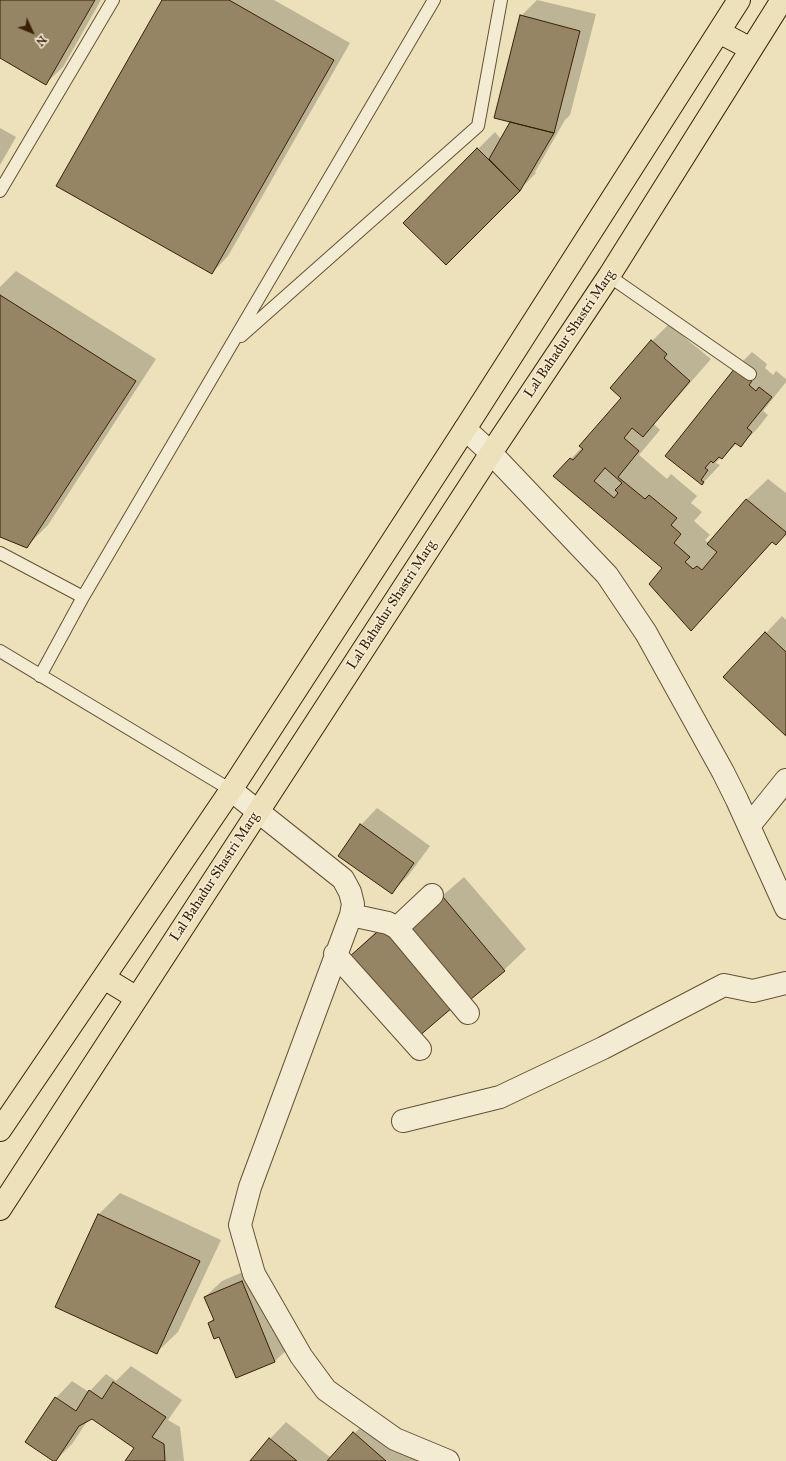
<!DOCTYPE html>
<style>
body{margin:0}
#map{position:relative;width:786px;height:1461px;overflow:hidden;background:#ece1bb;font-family:"IM FELL Great Primer",serif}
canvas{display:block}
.north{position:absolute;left:12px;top:12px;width:40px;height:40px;-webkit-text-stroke:3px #f3ecd3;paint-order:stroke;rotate:134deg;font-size:11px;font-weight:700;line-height:16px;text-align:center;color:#382107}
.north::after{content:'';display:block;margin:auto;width:14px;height:18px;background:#382107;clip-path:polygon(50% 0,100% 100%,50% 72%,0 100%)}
</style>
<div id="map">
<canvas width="786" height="1461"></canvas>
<div class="north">N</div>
</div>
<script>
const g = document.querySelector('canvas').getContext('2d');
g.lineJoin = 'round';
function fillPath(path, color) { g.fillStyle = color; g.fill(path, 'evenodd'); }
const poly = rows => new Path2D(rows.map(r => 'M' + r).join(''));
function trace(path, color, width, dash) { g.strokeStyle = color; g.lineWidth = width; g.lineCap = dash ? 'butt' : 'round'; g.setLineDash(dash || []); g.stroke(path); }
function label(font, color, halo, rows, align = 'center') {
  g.font = font + ' "IM FELL Great Primer",serif'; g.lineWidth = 3.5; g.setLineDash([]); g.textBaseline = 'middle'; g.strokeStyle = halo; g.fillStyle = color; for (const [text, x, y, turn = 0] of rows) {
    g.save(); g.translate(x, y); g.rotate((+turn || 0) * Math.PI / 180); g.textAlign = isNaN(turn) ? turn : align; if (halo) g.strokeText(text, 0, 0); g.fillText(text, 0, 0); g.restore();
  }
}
fillPath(poly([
 [0,0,101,0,63,67,46,83,0,57],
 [164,0,274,0,350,43,228,256,212,273],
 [537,0,596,14,570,115,565,120,535,172,536,173,446,264,404,223,495,132,501,139,511,121,521,16],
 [0,128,16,137,0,165],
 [16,271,156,359,48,525,27,546,0,535,0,287],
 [673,320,688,332,684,337,711,359,654,424,660,430,639,455,667,479,671,474,697,496,691,503,702,512,694,521,710,535,705,540,709,543,746,500,768,479,786,493,786,534,773,541,712,608,691,629,663,568,555,476,582,447,622,398,652,341],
 [752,352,767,364,765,368,773,375,776,371,786,379,786,382,763,411,768,415,757,429,740,446,737,443,722,458,721,457,716,463,720,465,702,484,666,456,735,369],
 [782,616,786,620,786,735,766,633],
 [377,808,430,846,408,876,391,893,361,825],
 [464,877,526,949,504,970,466,1003,350,957,371,936,406,906,426,910],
 [120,1193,221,1240,178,1332,156,1353,99,1214],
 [259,1265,292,1345,275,1361,237,1377,220,1336,209,1323,214,1318,205,1297,222,1281],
 [131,1366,182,1400,168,1420,180,1427,184,1461,127,1461,136,1448,92,1417,88,1420,72,1444,55,1461,56,1398,72,1381,89,1392,106,1374,116,1381],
 [371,1416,422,1461,252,1461,270,1439,286,1422,331,1458]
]), '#0003');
const building = poly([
 [0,0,95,0,46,85,0,58,0,0],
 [162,0,229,0,334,60,212,274,56,186,162,0],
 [520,15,580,31,554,133,494,118,520,15],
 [510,122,554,133,520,191,489,159,510,122],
 [477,148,520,191,446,265,403,223,477,148],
 [0,295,136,381,27,548,0,537,0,295],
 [651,340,667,354,664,358,690,381,643,437,632,428,624,438,639,451,618,477,645,499,649,495,677,518,671,525,681,534,674,543,690,557,685,562,693,569,697,566,702,570,717,552,707,544,746,499,786,532,786,534,776,545,772,542,691,631,649,584,662,568,553,476,570,458,573,460,583,449,579,446,621,398,610,388,651,340],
 [605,468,622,483,615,490,618,493,614,498,594,481,605,468],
 [735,368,752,381,749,385,756,391,759,387,772,397,747,428,752,432,741,447,735,443,722,459,719,457,713,463,711,461,705,468,708,470,701,480,704,482,702,485,665,456,735,368],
 [765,632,786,652,786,736,723,677,765,632],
 [360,824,414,863,392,894,338,856,360,824],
 [443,897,505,971,465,1004,403,931,443,897],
 [384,926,453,1007,418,1037,349,957,384,926],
 [98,1214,200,1261,157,1354,55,1307,98,1214],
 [242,1281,275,1362,236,1378,219,1337,214,1339,208,1323,214,1320,204,1297,242,1281],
 [113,1382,166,1417,152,1437,164,1444,165,1461,125,1461,134,1448,92,1419,79,1426,56,1461,53,1461,25,1442,55,1397,76,1411,89,1390,102,1399,113,1382],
 [353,1432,386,1461,327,1461,353,1432],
 [269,1438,297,1461,250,1461,269,1438]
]);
fillPath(building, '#968565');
trace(building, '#382107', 1);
const lane = poly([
 [0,191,113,0],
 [609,276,750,374],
 [241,336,478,126,501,0],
 [0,553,83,597],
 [0,651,231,790],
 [40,676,83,597,434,0]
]);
const street = poly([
 [465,429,491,453,607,575,646,633,723,772,737,800,786,908],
 [231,790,343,879,350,892,353,904,351,915,250,1187,240,1225,254,1274,301,1356,326,1390,395,1439,448,1461],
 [749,826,786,780],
 [351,915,388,923,397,928,468,1013],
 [397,928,432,895],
 [335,954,420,1049],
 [403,1121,500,1097,603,1048,724,985,753,991,786,983]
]);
const primary = poly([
 [719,32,751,49],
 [104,978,137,998],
 [0,1130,231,790,465,429,739,0],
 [0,1209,491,453,609,276,782,0]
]);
trace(lane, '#655134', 14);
trace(street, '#655134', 24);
trace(primary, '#382107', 24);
trace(lane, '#f3ecd3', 12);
trace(street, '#f3ecd3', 22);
trace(primary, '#ece1bb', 22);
label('14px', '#382107', '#f3ecd3', [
 ["Lal Bahadur Shastri Marg",570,334,-56],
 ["Lal Bahadur Shastri Marg",392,605,-57],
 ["Lal Bahadur Shastri Marg",215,877,-57]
]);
</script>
